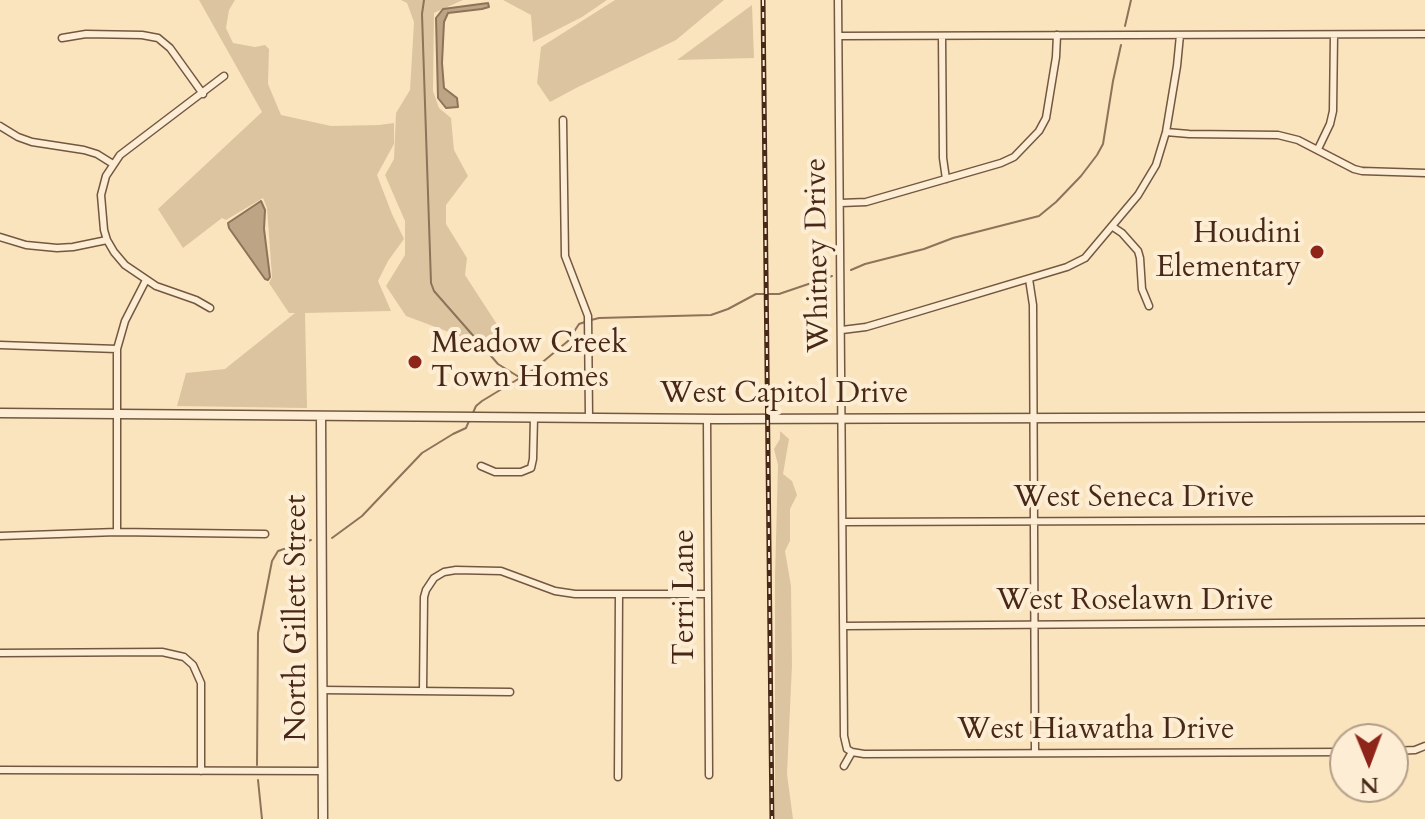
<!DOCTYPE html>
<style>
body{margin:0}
#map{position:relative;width:1425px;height:819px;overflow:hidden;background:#fae4bd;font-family:Cardo,serif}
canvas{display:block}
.north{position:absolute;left:1329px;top:723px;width:80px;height:80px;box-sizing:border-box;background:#fcedd4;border:2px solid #b49e88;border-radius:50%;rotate:179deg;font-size:22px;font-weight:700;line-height:32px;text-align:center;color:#482817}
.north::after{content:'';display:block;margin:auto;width:28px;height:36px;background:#8f2418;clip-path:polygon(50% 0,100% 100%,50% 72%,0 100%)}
</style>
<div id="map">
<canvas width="1425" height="819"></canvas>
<div class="north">N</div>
</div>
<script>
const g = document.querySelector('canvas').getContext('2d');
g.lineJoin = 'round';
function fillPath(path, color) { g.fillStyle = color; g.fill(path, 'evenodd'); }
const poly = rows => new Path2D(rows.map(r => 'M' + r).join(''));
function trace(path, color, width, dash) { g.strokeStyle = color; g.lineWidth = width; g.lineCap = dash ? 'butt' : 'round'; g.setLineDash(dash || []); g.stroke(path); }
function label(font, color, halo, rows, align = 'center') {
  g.font = font + ' Cardo,serif'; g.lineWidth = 8; g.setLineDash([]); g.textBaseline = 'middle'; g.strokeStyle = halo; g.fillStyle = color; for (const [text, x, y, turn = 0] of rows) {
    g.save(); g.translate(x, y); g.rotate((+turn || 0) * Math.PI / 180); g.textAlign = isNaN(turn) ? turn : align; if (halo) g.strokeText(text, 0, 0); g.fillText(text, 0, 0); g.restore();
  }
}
fillPath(poly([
 [199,0,235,0,229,10,226,28,233,43,255,47,265,45,269,49,268,84,281,115,331,126,379,125,394,123,394,144,377,175,392,214,404,239,388,261,378,281,391,311,305,313,307,408,177,406,186,373,225,369,295,313,289,313,269,283,272,277,267,208,263,198,226,220,222,218,183,248,158,209,262,112],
 [401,0,607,0,582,17,533,42,531,15,503,0,463,0,434,13,433,91,439,108,451,118,454,150,468,176,446,205,446,224,467,258,465,275,500,329,497,344,462,337,406,316,386,286,405,255,405,221,385,175,394,159,396,113,410,90,414,22,407,3],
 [615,0,724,0,676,40,578,87,550,102,537,83,541,47],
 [752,5,754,58,677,60],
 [780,431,789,439,783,474,792,481,797,495,790,509,790,541,785,551,791,586,792,665,787,774,793,819,775,819,775,576,778,465,774,449,780,439]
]), '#dcc4a1');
const water = poly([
 [488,3,489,7,482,9,448,13,444,22,442,63,444,88,457,98,458,107,446,108,438,98,436,18,443,9,488,3],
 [261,201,265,210,264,229,270,277,268,280,265,279,229,228,228,223,261,201]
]);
fillPath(water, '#bda485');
trace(water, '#8e7259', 2);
trace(poly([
 [424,0,422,14,431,283,434,291,498,364,519,377],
 [1125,26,1131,0],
 [851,270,865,264,924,249,953,238,1039,216,1056,202,1081,176,1097,155,1103,144,1113,81,1121,45],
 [591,320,599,318,711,315,728,309,756,294,779,294,832,276],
 [472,415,476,406,482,401,533,370,568,341,579,324,585,322],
 [332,538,362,516,422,453,453,434,466,428,469,421],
 [257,765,258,633,272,561,278,551,311,540],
 [258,780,262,819]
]), '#8e7259', 2);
const minor = poly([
 [838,0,844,736,847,749,852,752,864,754,1345,752],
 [839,36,1425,34],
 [942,36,943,158,946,179],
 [62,38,86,34,142,35,158,38,170,48,203,94],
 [563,120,565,256,588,316,589,418],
 [0,126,18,137,32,142,84,150,97,154,113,164],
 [1166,132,1189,134,1278,135,1298,140,1354,169,1362,171,1425,173],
 [1318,149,1330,124,1333,111,1334,35],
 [841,203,866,202,1001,163,1014,157,1039,131,1046,118,1056,57,1057,35],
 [1113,227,1122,233,1138,251,1140,258,1142,289,1149,306],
 [0,237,26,245,57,248,73,247,107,240],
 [1029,279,1033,305,1035,753],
 [210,308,196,300,156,286,125,265,114,252,107,240,104,230,101,195,106,176,120,155,224,76],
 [842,330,866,327,917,312,1067,267,1085,258,1138,195,1156,165,1166,132,1177,66,1180,35],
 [0,345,117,349],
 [707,419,709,775],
 [481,466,495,472,521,472,531,468,533,459,534,417],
 [844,522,1425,520],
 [117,532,117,349,125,321,146,280],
 [0,536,117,532,265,534],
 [844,626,1425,622],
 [0,653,162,652,184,657,193,665,201,683,201,771],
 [322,690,510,692],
 [423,691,424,597,426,590,434,578,444,572,456,570,501,571,555,591,575,594,707,594],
 [1393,751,1415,750,1425,746],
 [844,766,852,752],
 [0,770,323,771],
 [618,777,619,594]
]);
const tertiary = poly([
 [0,413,717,419,1425,417],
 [321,416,323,819]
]);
trace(minor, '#745740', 9);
trace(tertiary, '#745740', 11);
trace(minor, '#fcedd4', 6);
trace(tertiary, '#fcedd4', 8);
const rail = poly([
 [763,0,772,819]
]);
trace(rail, '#482817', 5);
trace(rail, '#fcedd4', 2, [6]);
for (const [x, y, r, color] of [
 [1317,252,8,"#8f2418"],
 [415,362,8,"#8f2418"]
]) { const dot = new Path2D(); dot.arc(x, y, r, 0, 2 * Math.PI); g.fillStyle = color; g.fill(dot); trace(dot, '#fcedd4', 3); }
label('30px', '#482817', '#fcedd4', [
 ["Houdini",1301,235],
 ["Elementary",1301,269],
 ["Meadow Creek",431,345,"left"],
 ["Town Homes",431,379,"left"]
], 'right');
label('30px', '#482817', '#fcedd4', [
 ["Whitney Drive",819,255,-91],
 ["West Capitol Drive",784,395],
 ["West Seneca Drive",1134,499],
 ["Terri Lane",686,597,-90],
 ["West Roselawn Drive",1135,602],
 ["North Gillett Street",298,618,-90],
 ["West Hiawatha Drive",1096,731]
]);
</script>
